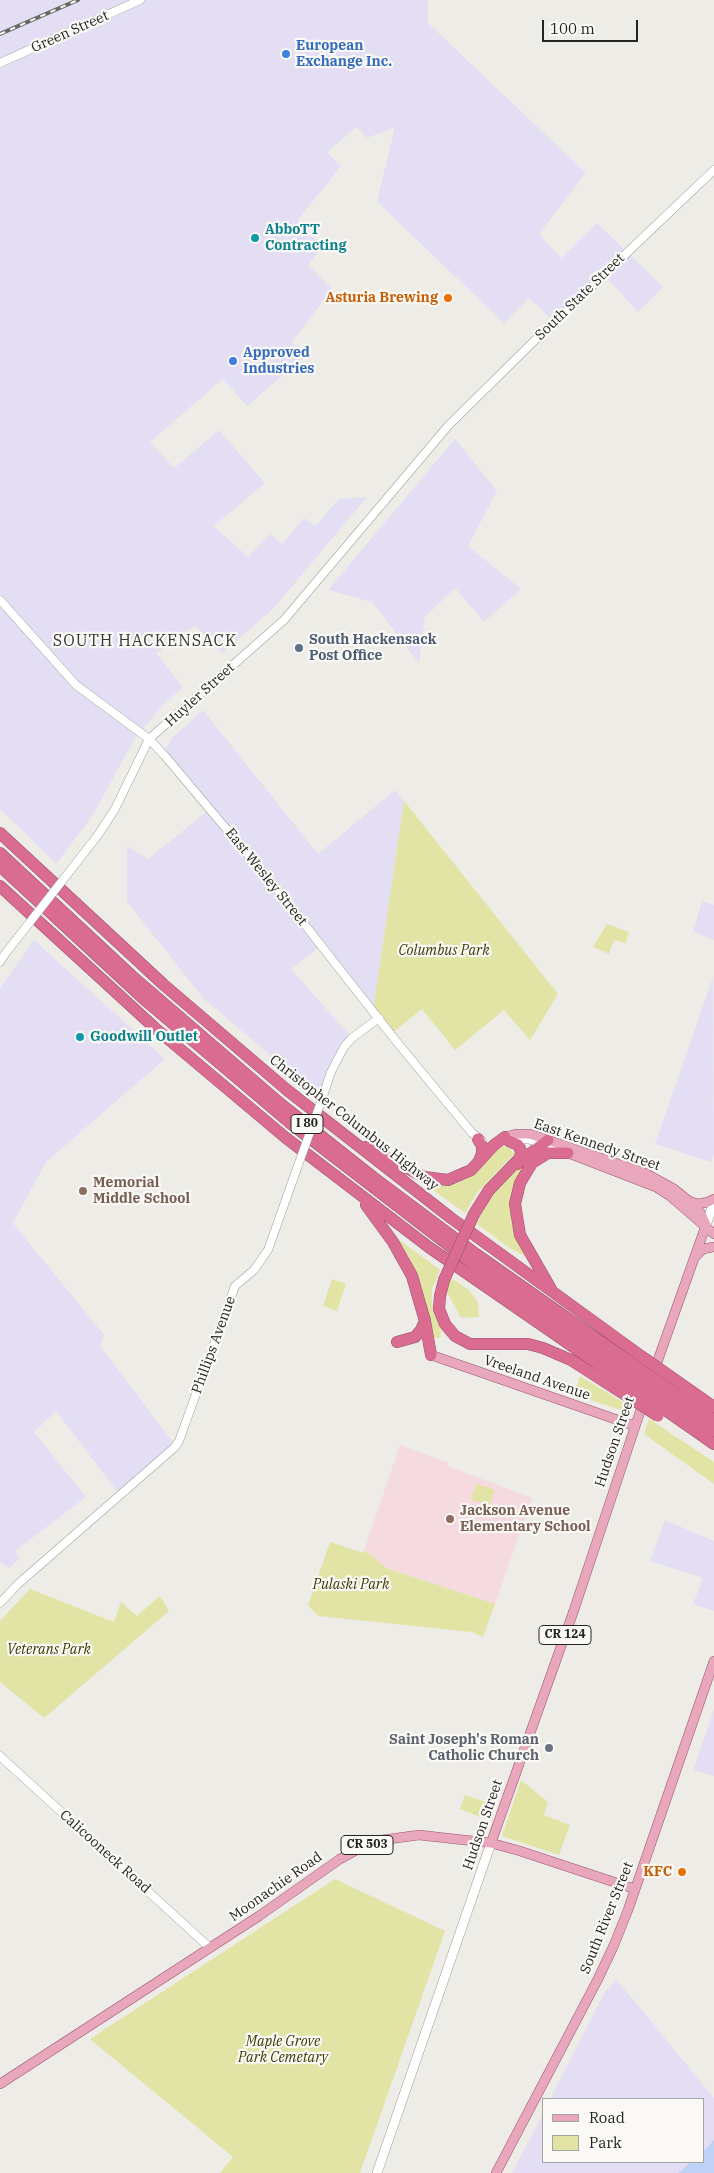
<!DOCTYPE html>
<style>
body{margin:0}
#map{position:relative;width:714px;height:2173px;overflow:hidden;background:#edece7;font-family:"IBM Plex Serif",serif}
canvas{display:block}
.legend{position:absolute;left:542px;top:2098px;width:162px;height:65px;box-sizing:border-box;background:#faf9f5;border:1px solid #a4a4a1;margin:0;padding:6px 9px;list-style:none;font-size:15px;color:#242422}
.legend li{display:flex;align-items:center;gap:10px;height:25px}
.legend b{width:25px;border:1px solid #a4a4a1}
.scale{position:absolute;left:542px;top:20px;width:96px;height:22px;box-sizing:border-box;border:2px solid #242422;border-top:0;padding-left:6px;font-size:15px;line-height:18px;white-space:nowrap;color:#242422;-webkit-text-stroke:4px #faf9f5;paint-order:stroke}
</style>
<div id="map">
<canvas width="714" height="2173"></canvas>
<ul class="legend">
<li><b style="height:6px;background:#e8a7bc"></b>Road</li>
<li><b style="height:14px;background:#e1e4a5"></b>Park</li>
</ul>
<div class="scale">100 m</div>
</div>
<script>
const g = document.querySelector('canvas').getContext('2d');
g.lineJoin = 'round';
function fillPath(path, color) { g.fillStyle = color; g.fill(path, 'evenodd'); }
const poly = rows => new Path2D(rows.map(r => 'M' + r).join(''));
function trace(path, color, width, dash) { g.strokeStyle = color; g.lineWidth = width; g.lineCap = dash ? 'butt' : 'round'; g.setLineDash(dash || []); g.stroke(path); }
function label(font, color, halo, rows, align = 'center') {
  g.font = font + ' "IBM Plex Serif",serif'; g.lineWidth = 4.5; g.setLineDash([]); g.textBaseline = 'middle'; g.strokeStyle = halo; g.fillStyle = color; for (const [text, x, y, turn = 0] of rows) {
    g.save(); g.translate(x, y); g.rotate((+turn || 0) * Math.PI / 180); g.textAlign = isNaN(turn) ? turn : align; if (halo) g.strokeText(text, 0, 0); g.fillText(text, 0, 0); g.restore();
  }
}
fillPath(poly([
 [0,0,428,0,428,23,586,173,539,234,561,258,597,223,663,287,638,312,605,276,556,324,529,298,504,323,377,202,395,127,367,138,357,127,327,152,341,166,297,221,323,246,308,265,332,289,291,343,309,353,247,406,223,379,150,442,174,468,219,430,265,483,214,526,248,557,270,534,282,544,304,518,315,526,339,499,367,497,273,609,222,653,195,626,156,653,183,687,160,708,134,740,93,815,56,864,0,809],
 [455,439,497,491,468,546,521,589,484,622,455,588,425,617,419,663,372,602,328,590],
 [203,710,318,854,395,790,404,801,373,1010,321,946,291,969,352,1038,323,1096,308,1087,204,999,127,902,127,846,148,859,210,809,164,752,172,738],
 [702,901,714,905,714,940,693,932],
 [34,940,165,1059,46,1162,13,1223,104,1335,100,1346,176,1446,119,1494,56,1411,34,1432,86,1497,15,1551,20,1558,9,1568,0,1562,0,988],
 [713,977,714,1155,711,1162,655,1144],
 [665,1520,714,1541,714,1611,693,1604,703,1578,650,1561],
 [714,1710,714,1776,693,1770],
 [617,1980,714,2098,714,2140,703,2151,703,2099,550,2099,605,1992],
 [543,2114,543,2162,692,2162,681,2173,512,2173]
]), '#e4def4');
fillPath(poly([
 [400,1445,449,1463,448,1466,532,1498,495,1604,386,1568,369,1553,364,1551]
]), '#f5dadf');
fillPath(poly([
 [404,801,558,994,530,1040,504,1010,455,1050,422,1009,392,1033,373,1010],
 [607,924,629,932,626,943,614,940,609,954,593,947],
 [509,1146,514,1154,476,1194,465,1213,418,1179,445,1185,458,1183,476,1173,499,1148],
 [526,1162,513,1189,511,1222,528,1257,511,1249,477,1224,490,1196],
 [398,1239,440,1270,432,1289,432,1302,441,1331,440,1338,432,1338,421,1286,410,1259],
 [451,1278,469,1290,478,1302,479,1317,461,1318,446,1290],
 [332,1279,346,1284,337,1311,323,1306],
 [580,1376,631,1407,629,1413,574,1394],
 [649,1419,714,1462,714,1484,644,1434],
 [477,1484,495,1490,489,1506,471,1499],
 [330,1542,363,1553,364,1551,369,1553,386,1568,495,1604,483,1637,472,1632,318,1616,308,1605],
 [30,1589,114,1622,121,1602,137,1616,160,1596,169,1611,44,1718,0,1682,0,1621],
 [521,1780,548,1802,544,1815,570,1825,559,1855,502,1836],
 [465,1795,494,1805,490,1816,478,1816,460,1809],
 [335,1879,445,1931,360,2173,220,2173,233,2157,90,2039]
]), '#e1e4a5');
fillPath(poly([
 [714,2140,714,2173,678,2173,691,2162,703,2162,703,2151]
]), '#bfd1f4');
const tertiary = poly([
 [0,63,140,0],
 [0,600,76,685,149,739,165,756,276,888,396,1041,472,1133,482,1141],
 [98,835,115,809,149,739,284,620,448,426,530,345,714,170],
 [0,962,5,954],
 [323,1096,331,1072,344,1047,352,1038,379,1018],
 [510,1141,528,1139,562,1151],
 [0,1603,18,1584,175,1447,179,1441,235,1286,254,1270,268,1250,296,1171],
 [0,1756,210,1948]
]);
const secondary = poly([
 [706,1225,714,1202],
 [377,2173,491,1843]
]);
const primary = poly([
 [505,1137,516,1134,530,1134,645,1173,674,1189,689,1201,700,1212,706,1225],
 [568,1153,656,1187,670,1196,714,1234],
 [689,1201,698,1204,708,1202,714,1199],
 [695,1257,703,1249,714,1247],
 [431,1355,635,1426],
 [654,1371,706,1225],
 [491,1843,574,1610,644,1400],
 [0,2084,259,1916,340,1859,360,1848,382,1840,419,1835,491,1843,520,1851,635,1889],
 [496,2173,598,1979,614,1945,628,1910,714,1661]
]);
const motorway = poly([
 [0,833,164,985,287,1090,451,1218,641,1356],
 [0,853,132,976,282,1105,373,1177,476,1254,637,1367],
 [0,866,146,1001,290,1123,474,1265,634,1376],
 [0,886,155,1028,286,1138,430,1248,630,1386],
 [478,1139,482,1146,482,1153,479,1161],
 [366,1147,424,1177,448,1180,471,1170,494,1145,505,1137],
 [517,1164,548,1140],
 [366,1205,393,1242,412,1276,425,1321,431,1355],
 [474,1214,489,1190,520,1158,521,1151,518,1145,509,1141],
 [444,1280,440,1296,439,1309,445,1324,455,1336,470,1344,528,1344,543,1348,571,1360,627,1396],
 [551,1289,520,1235,515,1204,520,1183,532,1163,548,1153,568,1153],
 [397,1342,415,1337,421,1330,425,1321],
 [671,1377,714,1407],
 [667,1388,714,1420],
 [664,1397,714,1431],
 [661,1407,714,1444]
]);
trace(tertiary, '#a09f9b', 9);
trace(secondary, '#a09f9b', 10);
trace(primary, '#9a536a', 10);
trace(motorway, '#9a536a', 12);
trace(tertiary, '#fff', 8);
trace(secondary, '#fff', 9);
trace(primary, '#e8a7bc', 9);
trace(motorway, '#d96c90', 11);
const rail = poly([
 [0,34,78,0]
]);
trace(rail, '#686865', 4);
trace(rail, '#faf9f5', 2, [5.5]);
const tertiaryBridge = poly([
 [5,954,98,835],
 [296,1171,323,1096]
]);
const motorwayBridge = poly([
 [444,1280,474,1214],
 [641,1356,671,1377],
 [637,1367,667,1388],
 [634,1376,664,1397],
 [630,1386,661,1407],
 [627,1396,658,1416]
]);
trace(tertiaryBridge, '#a09f9b', 9, []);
trace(motorwayBridge, '#9a536a', 12, []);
trace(tertiaryBridge, '#fff', 8);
trace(motorwayBridge, '#d96c90', 11);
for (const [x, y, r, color] of [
 [286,54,5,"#3f7fe0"],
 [255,238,5,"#0f9aa8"],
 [448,298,5,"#e8710a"],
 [233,361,5,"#3f7fe0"],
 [299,648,5,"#5c6f8a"],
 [80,1037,5,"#0f9aa8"],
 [83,1191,5,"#8d6e63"],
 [450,1519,5,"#8d6e63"],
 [549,1748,5,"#6b7280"],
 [682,1872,5,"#e8710a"]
]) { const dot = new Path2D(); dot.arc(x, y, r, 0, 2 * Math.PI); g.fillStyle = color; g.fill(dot); trace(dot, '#faf9f5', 2); }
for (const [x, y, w] of [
 [307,1124,32],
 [565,1635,52],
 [367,1845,52]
]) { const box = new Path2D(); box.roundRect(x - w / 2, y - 9.5, w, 19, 4); g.fillStyle = '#faf9f5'; g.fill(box); trace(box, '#242422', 1); }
label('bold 12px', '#242422', null, [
 ["I 80",307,1124],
 ["CR 124",565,1635],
 ["CR 503",367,1845]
]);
label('14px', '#242422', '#faf9f5', [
 ["Green Street",70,32,-24],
 ["South State Street",580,297,-44],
 ["Huyler Street",200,695,-42],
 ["East Wesley Street",266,877,51],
 ["Christopher Columbus Highway",354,1123,38],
 ["East Kennedy Street",597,1145,19],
 ["Phillips Avenue",214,1345,-70],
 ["Vreeland Avenue",537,1378,19],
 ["Hudson Street",615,1442,-71],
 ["Hudson Street",483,1825,-71],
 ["Calicooneck Road",105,1852,42],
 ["Moonachie Road",276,1887,-35],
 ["South River Street",607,1918,-68]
]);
label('bold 14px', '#366cbe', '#faf9f5', [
 ["European",296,46],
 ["Exchange Inc.",296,62],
 ["Approved",243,353],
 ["Industries",243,369]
], 'left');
label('bold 14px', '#0d838f', '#faf9f5', [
 ["AbboTT",265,230],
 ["Contracting",265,246],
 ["Goodwill Outlet",90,1037]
], 'left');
label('bold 14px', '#c56008', '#faf9f5', [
 ["Asturia Brewing",438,298],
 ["KFC",672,1872]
], 'right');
label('bold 14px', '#4e5e75', '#faf9f5', [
 ["South Hackensack",309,640],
 ["Post Office",309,656]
], 'left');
label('italic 14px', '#3a3b04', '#faf9f5', [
 ["Columbus Park",444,951],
 ["Pulaski Park",351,1585],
 ["Veterans Park",49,1650],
 ["Maple Grove",283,2042],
 ["Park Cemetary",283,2058]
]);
label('bold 14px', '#785e54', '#faf9f5', [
 ["Memorial",93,1183],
 ["Middle School",93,1199],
 ["Jackson Avenue",460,1511],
 ["Elementary School",460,1527]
], 'left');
label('bold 14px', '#5b616d', '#faf9f5', [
 ["Saint Joseph's Roman",539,1740],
 ["Catholic Church",539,1756]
], 'right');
g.letterSpacing = '1px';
label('16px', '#393834', '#faf9f5', [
 ["SOUTH HACKENSACK",145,641]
]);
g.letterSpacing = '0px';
</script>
